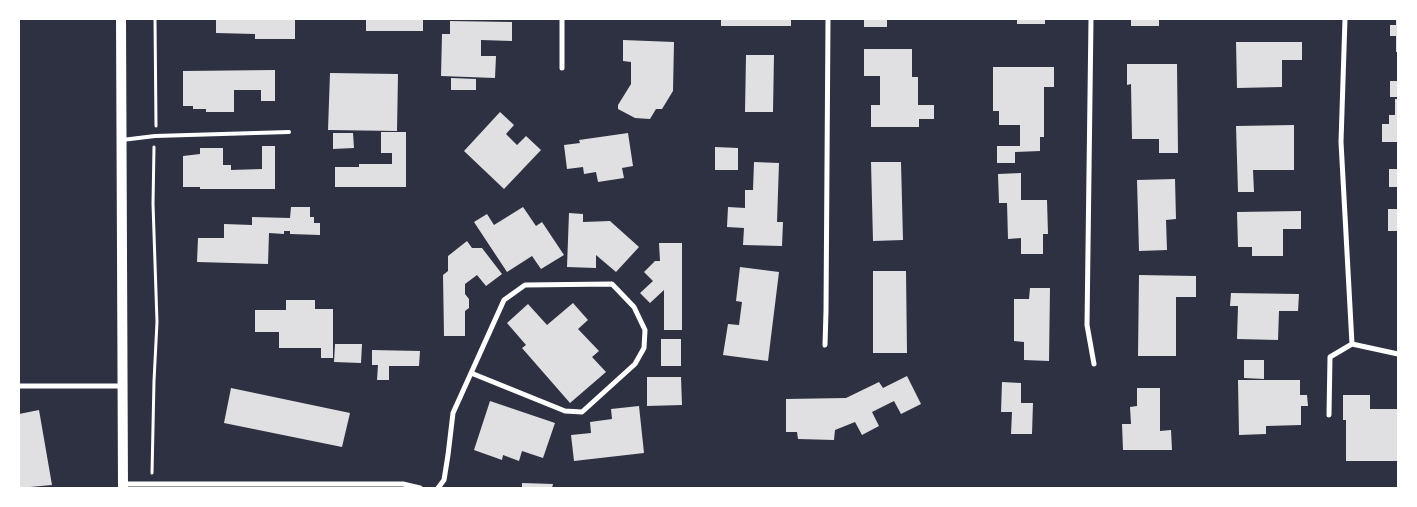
<!DOCTYPE html>
<style>
body{margin:0}
#map{position:relative;width:1417px;height:507px;overflow:hidden;background:#2d3142;font-family:"Source Serif 4",serif}
canvas{display:block}
.frame{position:absolute;inset:0;border:20px solid #fff;pointer-events:none}
</style>
<div id="map">
<canvas width="1417" height="507"></canvas>
<div class="frame"></div>
</div>
<script>
const g = document.querySelector('canvas').getContext('2d');
g.lineJoin = 'round';
function fillPath(path, color) { g.fillStyle = color; g.fill(path, 'evenodd'); }
const poly = rows => new Path2D(rows.map(r => 'M' + r).join(''));
function trace(path, color, width, dash) { g.strokeStyle = color; g.lineWidth = width; g.lineCap = dash ? 'butt' : 'round'; g.setLineDash(dash || []); g.stroke(path); }
fillPath(poly([
 [216,19,295,19,295,39,255,39,255,34,216,33],
 [366,19,423,19,423,31,366,31],
 [721,19,791,19,791,26,721,26],
 [864,19,887,19,887,27,864,27],
 [1017,19,1045,19,1045,24,1017,24],
 [1131,19,1159,19,1159,26,1131,26],
 [1396,19,1398,19,1398,52,1396,52,1396,36,1390,36,1390,25,1396,25],
 [450,21,512,22,512,41,481,40,481,56,496,56,495,78,441,76,442,34,450,34],
 [623,40,674,42,673,91,662,109,656,109,650,119,635,118,618,109,618,105,631,84,631,62,623,61],
 [1236,42,1302,42,1302,60,1282,60,1282,87,1237,88],
 [864,49,912,49,912,77,918,77,918,105,934,105,934,119,919,119,919,127,871,127,871,105,880,105,880,76,864,76],
 [746,55,774,55,773,112,745,112],
 [1127,64,1177,64,1178,153,1159,153,1159,139,1132,139,1131,84,1127,85],
 [993,67,1054,67,1054,87,1044,87,1044,137,1040,137,1040,151,1015,152,1015,163,997,163,997,146,1020,146,1020,125,999,125,999,111,993,111],
 [275,70,275,101,261,101,261,90,234,90,234,112,206,112,206,109,193,109,193,106,183,106,183,71],
 [330,73,398,74,397,131,328,130],
 [451,78,476,79,476,90,451,90],
 [1390,81,1398,81,1398,97,1390,97],
 [1395,99,1398,99,1398,142,1382,142,1382,124,1389,124,1389,115,1395,115],
 [500,112,514,125,506,134,517,145,526,136,541,150,504,189,464,151],
 [1294,125,1294,170,1253,170,1254,192,1238,192,1236,126],
 [381,132,406,132,406,187,335,187,335,167,359,167,359,164,392,164,392,153,381,153],
 [333,133,353,133,354,148,333,149],
 [628,133,633,166,622,168,624,178,598,182,596,172,584,174,583,167,567,169,564,145,580,143,579,140],
 [262,146,275,146,275,189,200,189,200,187,183,187,183,156,200,154,200,148,223,148,223,165,231,165,231,170,262,169],
 [715,147,738,148,738,170,715,170],
 [754,162,779,163,777,222,783,222,782,246,743,245,744,228,727,227,728,207,745,208,745,190,753,190],
 [871,162,901,162,903,240,873,241],
 [1389,169,1398,169,1398,187,1389,187],
 [1021,173,1021,200,1047,200,1048,234,1043,234,1043,254,1021,254,1021,238,1008,239,1007,203,999,203,998,174],
 [1175,179,1176,219,1166,220,1167,250,1139,251,1137,180],
 [291,207,310,207,310,217,314,217,314,223,320,223,320,235,290,234,290,231,284,231,284,234,269,233,268,264,197,262,198,238,224,238,224,224,252,225,252,217,290,218],
 [523,207,536,226,542,222,564,255,541,269,532,256,507,272,474,222,487,214,494,225],
 [1388,209,1398,209,1398,231,1388,231],
 [1301,211,1301,229,1283,229,1283,256,1252,256,1252,247,1238,247,1237,212],
 [569,213,583,214,583,222,610,221,639,247,616,272,596,255,596,268,567,267],
 [467,241,472,248,482,248,502,274,486,286,477,275,465,284,465,294,469,299,469,308,465,311,465,336,444,336,443,275,448,271,448,256],
 [659,243,682,243,682,330,664,330,664,290,650,303,640,293,653,281,644,272,655,261,660,261],
 [740,267,779,272,768,361,723,355,728,324,739,325,742,302,736,301],
 [873,271,906,271,907,353,873,353],
 [1139,275,1196,276,1196,297,1176,297,1176,356,1138,356],
 [1030,288,1050,288,1049,361,1024,360,1024,342,1014,341,1014,299,1029,299],
 [1231,293,1299,294,1298,311,1279,311,1278,340,1237,339,1238,306,1230,306],
 [286,300,315,300,315,309,333,309,333,358,321,358,321,348,279,348,279,332,255,332,255,310,286,310],
 [573,303,588,320,578,329,599,351,592,357,606,372,570,403,522,348,526,345,507,323,528,304,547,325],
 [661,339,681,339,681,366,661,366],
 [335,344,362,344,361,363,334,362],
 [372,350,420,351,419,366,389,366,389,380,377,380,378,365,372,365],
 [1244,360,1264,360,1264,379,1244,378],
 [907,376,921,404,901,414,894,401,872,412,879,426,862,435,855,422,835,430,834,440,798,439,797,432,786,432,786,399,846,398,879,382,883,388],
 [647,377,681,377,682,405,647,406],
 [1238,380,1300,380,1300,395,1307,395,1308,406,1301,406,1301,425,1266,426,1266,434,1239,435],
 [1002,382,1021,383,1021,403,1033,403,1032,434,1011,434,1012,412,1001,412],
 [231,388,350,413,342,447,224,423],
 [1137,388,1160,388,1160,431,1171,430,1172,450,1123,450,1122,424,1131,424,1130,407,1137,406],
 [1343,395,1370,395,1370,409,1398,409,1398,461,1346,461,1346,420,1343,420],
 [490,401,555,423,543,458,522,451,519,461,503,455,502,460,474,450],
 [639,406,644,453,574,461,571,435,591,433,590,422,612,419,611,409],
 [39,410,52,485,19,488,19,414],
 [522,483,553,484,552,488,522,488]
]), '#e0e0e3');
trace(poly([
 [155,19,156,126],
 [152,473,154,381,157,322,153,204,154,147]
]), '#fff', 3);
trace(poly([
 [122,140,155,136,289,132]
]), '#fff', 4);
trace(poly([
 [1091,19,1087,325,1094,364],
 [562,68,562,19],
 [1352,344,1398,354],
 [825,345,826,311,828,19],
 [19,386,123,386],
 [1329,415,1330,357,1352,344,1341,142,1345,19],
 [123,484,403,484,420,488],
 [438,488,444,480,448,455,453,413,504,300,525,285,612,284,634,307,645,330,644,348,635,364,582,412,565,411,471,373]
]), '#fff', 5);
trace(poly([
 [121,19,123,488]
]), '#fff', 10);
</script>
